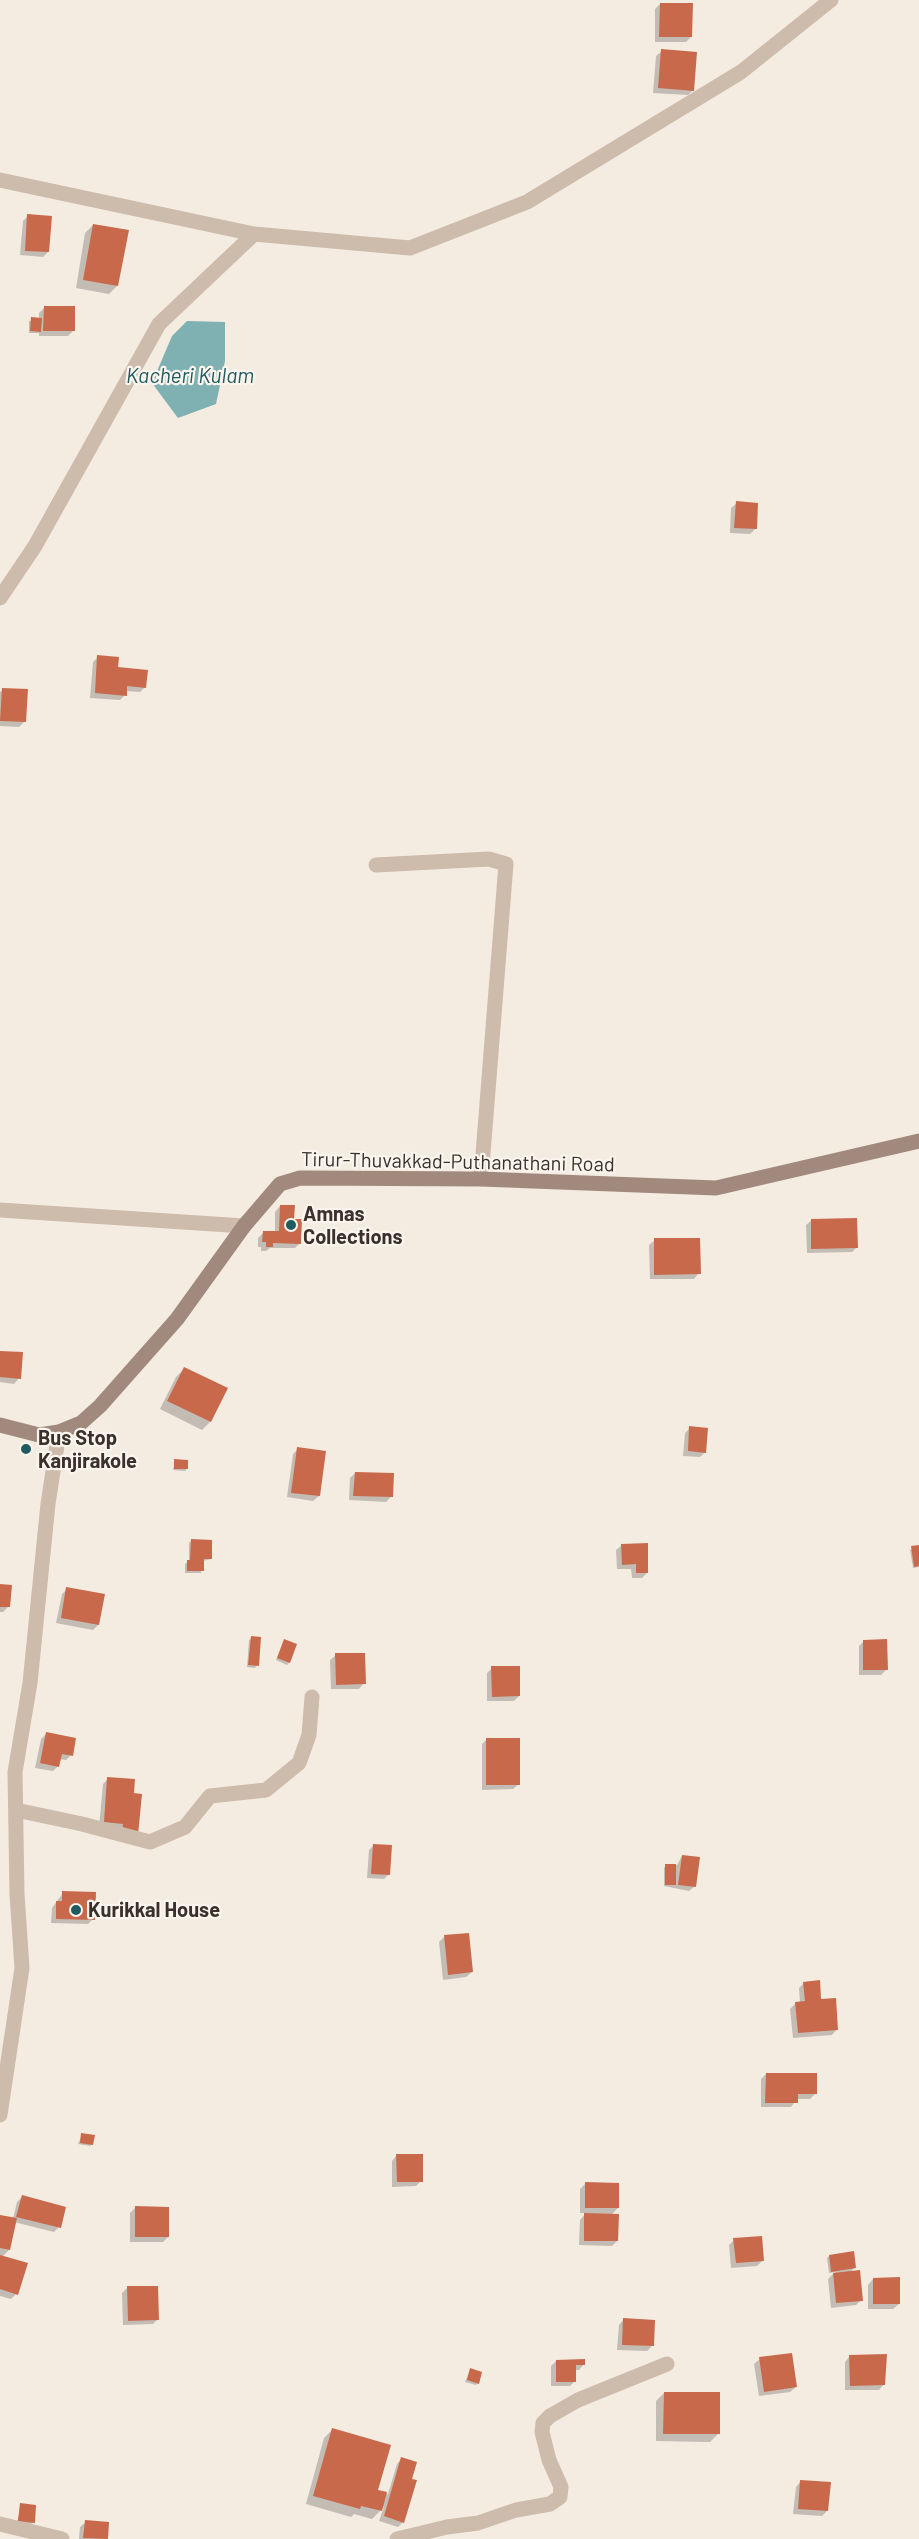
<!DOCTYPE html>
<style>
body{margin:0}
canvas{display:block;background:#f4ebe1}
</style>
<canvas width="919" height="2539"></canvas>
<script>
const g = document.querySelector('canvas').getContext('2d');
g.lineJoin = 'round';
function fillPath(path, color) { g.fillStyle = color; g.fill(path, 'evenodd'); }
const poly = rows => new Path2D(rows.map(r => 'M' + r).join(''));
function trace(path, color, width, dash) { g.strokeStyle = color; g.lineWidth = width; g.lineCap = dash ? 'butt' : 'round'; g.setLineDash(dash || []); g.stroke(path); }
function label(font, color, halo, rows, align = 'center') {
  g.font = font + ' Barlow,sans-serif'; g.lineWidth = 4.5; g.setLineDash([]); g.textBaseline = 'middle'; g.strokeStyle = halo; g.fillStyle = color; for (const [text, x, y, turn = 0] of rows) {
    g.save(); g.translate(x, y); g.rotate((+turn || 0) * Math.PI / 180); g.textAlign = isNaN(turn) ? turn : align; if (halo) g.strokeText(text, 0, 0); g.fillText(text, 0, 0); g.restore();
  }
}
fillPath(poly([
 [187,321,225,322,225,361,216,404,178,418,152,383,172,336]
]), '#7fb0b2');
fillPath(poly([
 [660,4,691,37,686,42,655,42,655,9],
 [662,51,693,90,688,95,653,93,656,56],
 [28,216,48,252,43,257,20,255,23,221],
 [93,225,117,286,109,294,76,288,85,233],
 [44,308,73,331,68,336,39,336,39,333,29,333,29,321,39,319,39,313],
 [737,503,755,529,750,534,730,533,731,508],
 [98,657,116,669,145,687,140,692,126,691,125,695,120,700,90,698,93,662],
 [3,690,24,722,19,727,0,726,0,692],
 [280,1206,293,1221,300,1243,295,1248,270,1248,266,1251,261,1251,261,1247,258,1247,258,1238,263,1233,275,1233,275,1212],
 [812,1220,857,1247,852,1252,807,1253,806,1225],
 [655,1240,699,1273,694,1279,650,1279,649,1245],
 [0,1352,19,1378,14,1384,0,1382],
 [184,1369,210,1422,202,1430,160,1409,176,1377],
 [690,1428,705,1452,700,1457,683,1456,685,1433],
 [298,1449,319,1496,313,1501,287,1497,293,1454],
 [175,1461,187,1468,185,1471,173,1470],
 [355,1473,391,1497,386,1502,349,1500,350,1478],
 [191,1541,211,1559,203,1561,201,1573,185,1573,185,1564,189,1561,189,1543],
 [622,1545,647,1573,642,1578,632,1578,631,1569,617,1569,616,1550],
 [919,1546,919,1567,913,1568,910,1550],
 [0,1585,8,1607,3,1612,0,1612],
 [67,1589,98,1625,93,1630,56,1623,62,1594],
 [252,1638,257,1665,255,1668,247,1667,249,1640],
 [864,1641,886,1670,881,1675,859,1675,859,1646],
 [283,1643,289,1663,287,1665,276,1660],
 [336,1655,364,1683,359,1689,331,1689,330,1660],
 [492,1668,519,1696,514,1701,487,1701,487,1673],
 [46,1734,71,1755,66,1760,59,1759,58,1766,53,1771,35,1768,41,1739],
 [487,1739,519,1784,513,1789,482,1790,482,1744],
 [108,1779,132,1794,137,1834,99,1827,103,1784],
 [374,1845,389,1874,384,1879,367,1878,369,1850],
 [682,1856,695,1886,689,1891,664,1886,664,1868,666,1865,677,1865],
 [63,1893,93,1919,88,1924,51,1923,52,1908],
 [444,1937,472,1972,466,1977,443,1980,439,1942],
 [804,1983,820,2001,837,2029,832,2035,793,2038,790,2009,796,2003,800,2003,799,1988],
 [766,2074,815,2094,810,2099,797,2099,791,2107,761,2107,761,2079],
 [82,2135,92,2144,90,2146,78,2144],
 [397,2155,421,2181,416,2186,392,2187,392,2161],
 [585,2184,618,2208,611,2215,617,2241,612,2246,579,2245,580,2220,586,2213,580,2213,580,2189],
 [22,2197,59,2227,54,2232,14,2222,9,2250,2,2257,16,2294,11,2299,0,2296,0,2216,13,2219,17,2202],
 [135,2208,168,2237,163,2242,130,2242,130,2213],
 [734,2240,763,2260,757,2266,731,2268,729,2245],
 [829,2256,854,2268,850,2273,861,2300,856,2305,831,2308,828,2279,835,2272,829,2273,827,2258],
 [873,2279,899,2304,893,2309,868,2309,868,2285],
 [127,2288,158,2319,153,2324,123,2325,122,2293],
 [624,2319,652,2346,647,2351,617,2350,619,2325],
 [850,2356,884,2384,879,2390,845,2390,845,2362],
 [760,2359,796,2387,790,2392,759,2396,754,2364],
 [556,2361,584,2364,579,2370,575,2370,575,2381,570,2386,551,2386,551,2366],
 [470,2370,478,2383,476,2385,465,2382],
 [664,2393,718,2434,710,2442,656,2441,656,2401],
 [332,2430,376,2491,388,2494,397,2464,402,2458,410,2480,403,2522,398,2527,379,2521,384,2507,372,2519,354,2514,351,2517,306,2504,324,2438],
 [801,2481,827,2511,822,2516,793,2514,796,2487],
 [21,2505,33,2522,31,2524,17,2523],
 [86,2522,108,2524,106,2539,79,2539,80,2527]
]), '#0003');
fillPath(poly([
 [660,3,693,3,692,37,659,37],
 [661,49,697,52,694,91,658,88],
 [27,214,52,216,49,252,25,251],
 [93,224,129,230,118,286,83,280],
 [44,306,75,306,75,331,43,331],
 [31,317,42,318,41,332,30,331],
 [736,501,758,503,757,529,734,528],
 [97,655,119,657,118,667,148,670,146,688,127,686,127,696,95,693],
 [2,688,28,689,26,722,0,721],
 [280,1205,295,1205,294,1219,302,1219,301,1244,273,1243,273,1247,266,1247,266,1242,262,1242,263,1231,279,1231],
 [857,1218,858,1248,811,1249,811,1219],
 [654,1238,700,1238,701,1274,654,1275],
 [0,1351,23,1352,21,1379,0,1377],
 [184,1367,228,1388,211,1422,167,1401],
 [689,1426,708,1428,706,1453,688,1451],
 [297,1447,326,1451,320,1496,291,1493],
 [174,1459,188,1460,188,1469,174,1469],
 [355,1472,394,1473,393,1497,353,1496],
 [191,1539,212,1540,212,1559,204,1559,204,1571,187,1571,187,1560,190,1560],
 [648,1543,648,1573,636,1573,636,1564,622,1565,621,1544],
 [919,1545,919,1566,914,1567,911,1546],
 [0,1584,12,1585,10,1607,0,1607],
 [66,1587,105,1594,99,1625,61,1618],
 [251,1636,261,1637,259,1666,248,1665],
 [284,1639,297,1644,290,1663,277,1658],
 [887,1639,888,1670,863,1670,863,1640],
 [335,1653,365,1653,366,1684,336,1685],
 [491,1666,520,1666,520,1696,492,1697],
 [46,1732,76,1738,73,1756,62,1754,59,1767,40,1763],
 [486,1738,520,1738,520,1785,486,1785],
 [107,1777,135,1779,134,1793,142,1794,138,1835,122,1834,123,1824,104,1822],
 [373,1844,392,1845,390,1875,371,1874],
 [682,1855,700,1857,696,1887,678,1885],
 [665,1864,676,1864,676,1885,665,1885],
 [62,1891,96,1892,95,1920,56,1919,56,1901,62,1901],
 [469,1933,473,1972,448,1975,444,1935],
 [820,1980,821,1999,836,1998,838,2030,798,2033,795,2002,805,2001,803,1982],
 [766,2073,817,2073,817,2094,798,2094,798,2103,765,2103],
 [81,2133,95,2135,93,2145,80,2143],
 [396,2154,423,2154,423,2182,397,2182],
 [585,2182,619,2183,619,2208,585,2208],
 [22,2195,66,2207,61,2228,16,2217],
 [135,2206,169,2207,169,2237,135,2237],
 [584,2213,619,2214,618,2241,584,2241],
 [0,2215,17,2218,10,2250,0,2248],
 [762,2236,764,2261,736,2263,733,2238],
 [854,2251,856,2268,831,2272,829,2255],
 [0,2255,28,2263,18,2295,0,2289],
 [860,2270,863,2301,836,2303,833,2273],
 [900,2277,900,2304,873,2304,873,2278],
 [127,2286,158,2286,159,2320,128,2321],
 [623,2318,655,2320,654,2346,622,2345],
 [792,2353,797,2387,764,2392,759,2357],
 [887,2354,885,2385,850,2386,849,2355],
 [585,2359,585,2365,576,2365,576,2382,556,2382,556,2360],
 [470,2368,482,2372,479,2384,467,2380],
 [664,2392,720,2392,720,2434,663,2434],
 [332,2428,391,2445,378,2490,387,2492,382,2511,361,2506,360,2509,313,2496],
 [401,2457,417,2462,412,2479,417,2480,404,2523,384,2516],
 [800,2480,831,2482,828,2511,798,2509],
 [20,2503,36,2505,35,2523,18,2521],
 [85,2520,109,2522,108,2539,83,2538]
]), '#c8694b');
trace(poly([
 [0,180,254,234],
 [0,598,35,546,159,324,254,234,410,248,527,202,741,72,831,0],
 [376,865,489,859,506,864,481,1179],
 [0,1210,244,1226],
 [16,1810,82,1824,150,1842,185,1827,210,1796,266,1790,299,1763,309,1735,312,1697],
 [0,2115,22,1968,17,1894,15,1772,30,1683,48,1504,59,1432],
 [0,2524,62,2539],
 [397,2539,447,2527,478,2523,516,2510,550,2504,560,2497,561,2487,549,2460,542,2432,543,2423,550,2416,578,2400,667,2364]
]), '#cdbbac', 15);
trace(poly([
 [0,1425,39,1435,59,1432,81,1423,100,1406,177,1319,244,1226,280,1184,300,1178,481,1179,716,1188,919,1141]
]), '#a18a7d', 15);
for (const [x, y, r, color] of [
 [291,1225,6,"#1f5a5e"],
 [26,1449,6,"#1f5a5e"],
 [76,1910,6,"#1f5a5e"]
]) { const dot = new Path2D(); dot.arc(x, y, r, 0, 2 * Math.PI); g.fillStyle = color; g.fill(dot); trace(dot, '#fbf5ee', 2); }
label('20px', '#3b302b', '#fbf5ee', [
 ["Tirur-Thuvakkad-Puthanathani Road",458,1162,1]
]);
label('bold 20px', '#3b302b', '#fbf5ee', [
 ["Amnas",303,1214],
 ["Collections",303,1237],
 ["Bus Stop",38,1438],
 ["Kanjirakole",38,1461],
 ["Kurikkal House",88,1910]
], 'left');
label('italic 21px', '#1f5a5e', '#fbf5ee', [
 ["Kacheri Kulam",190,376]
]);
</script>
